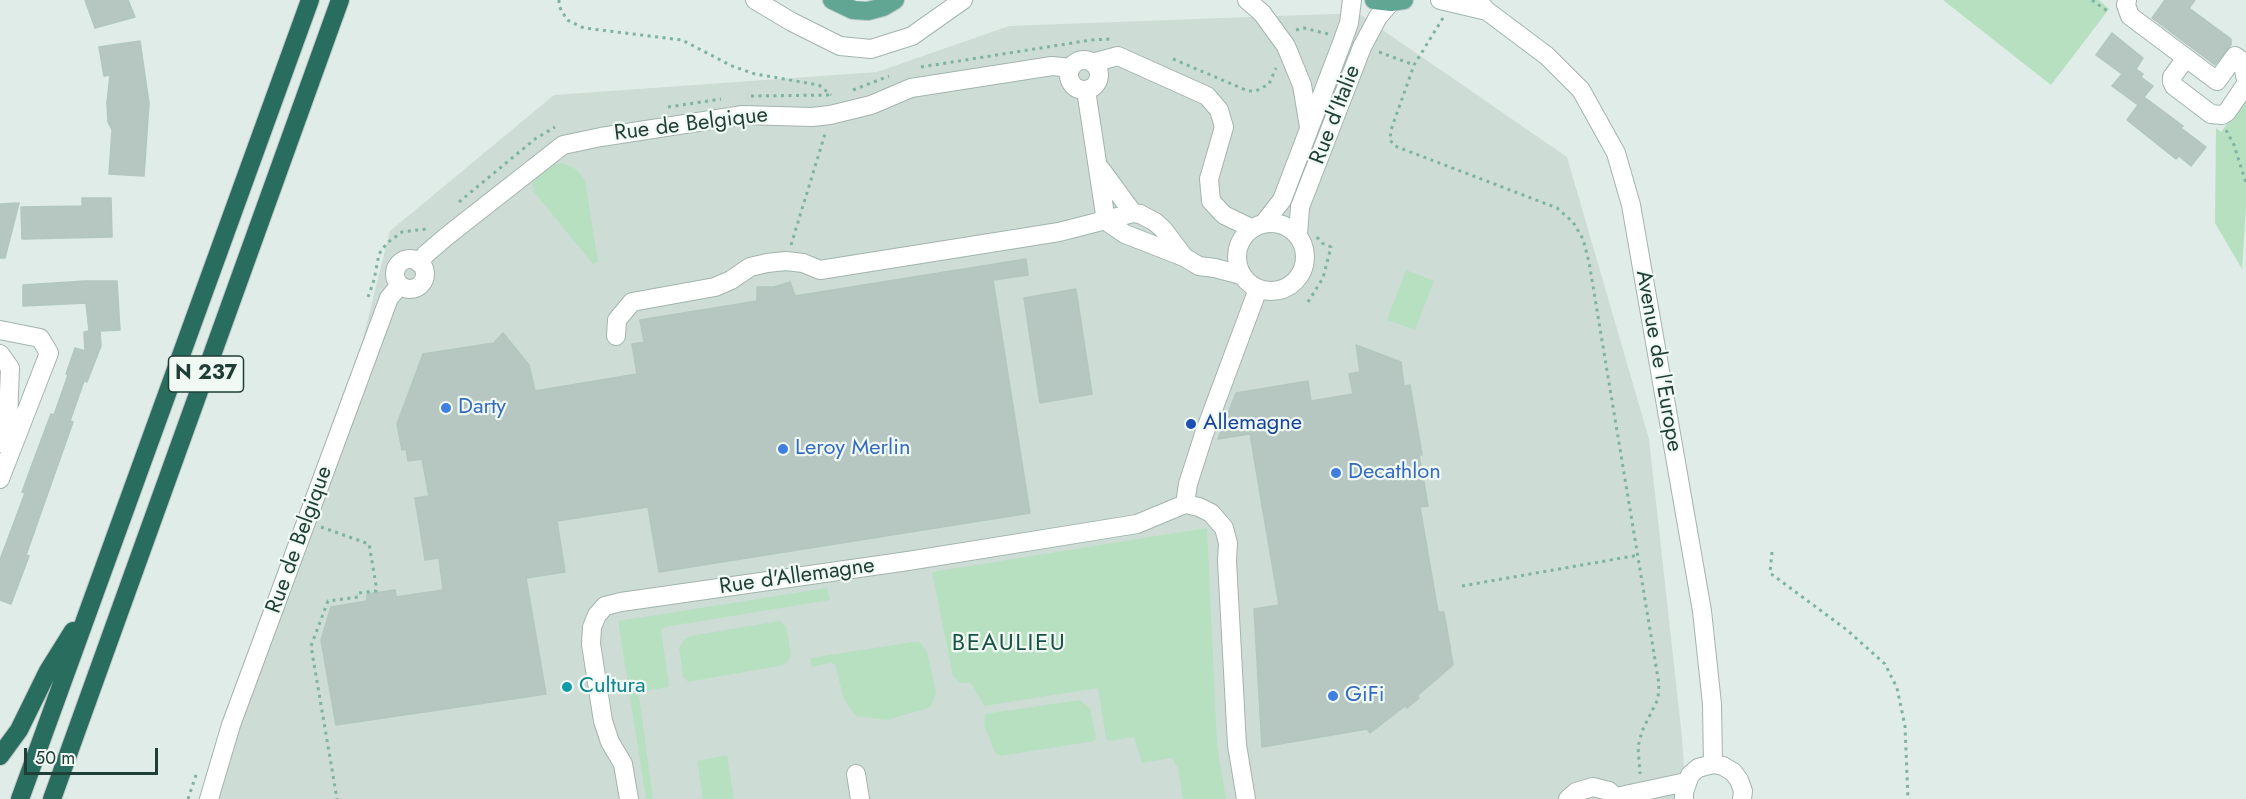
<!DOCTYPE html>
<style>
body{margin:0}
#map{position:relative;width:2246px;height:799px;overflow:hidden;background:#e0ece7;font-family:Jost,sans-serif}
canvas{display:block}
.scale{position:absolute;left:24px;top:748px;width:134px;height:27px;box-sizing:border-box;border:3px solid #1f3e36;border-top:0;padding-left:8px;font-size:18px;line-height:21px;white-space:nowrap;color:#1f3e36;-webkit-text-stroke:4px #f1f9f5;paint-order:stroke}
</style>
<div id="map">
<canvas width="2246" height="799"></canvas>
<div class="scale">50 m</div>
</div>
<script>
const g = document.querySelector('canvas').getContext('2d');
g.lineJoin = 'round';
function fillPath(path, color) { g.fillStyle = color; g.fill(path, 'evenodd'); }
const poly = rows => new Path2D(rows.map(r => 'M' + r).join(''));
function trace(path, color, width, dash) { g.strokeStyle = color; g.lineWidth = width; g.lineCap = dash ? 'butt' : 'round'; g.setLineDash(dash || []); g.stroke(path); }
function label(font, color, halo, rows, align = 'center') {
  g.font = font + ' Jost,sans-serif'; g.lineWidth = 4.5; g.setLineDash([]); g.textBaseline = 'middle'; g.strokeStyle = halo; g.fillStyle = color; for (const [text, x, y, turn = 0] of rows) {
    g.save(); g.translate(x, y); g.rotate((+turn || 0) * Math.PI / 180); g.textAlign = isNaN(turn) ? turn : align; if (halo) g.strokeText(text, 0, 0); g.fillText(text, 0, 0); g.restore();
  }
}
fillPath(poly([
 [1358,13,1567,157,1649,439,1682,737,1686,799,219,799,231,749,358,358,390,231,554,95,877,72,1009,26]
]), '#cedcd6');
fillPath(poly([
 [1943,0,2099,0,2109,9,2051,85],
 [2246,98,2246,208,2242,269,2215,223,2216,128,2221,132],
 [563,163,577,170,585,180,598,262,593,264,534,192,532,183,553,164],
 [1406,270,1434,281,1415,330,1387,320],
 [1207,528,1217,745,1226,799,1183,799,1178,768,1172,758,1142,763,1134,737,1108,741,1106,738,1098,688,984,706,971,683,960,683,953,676,932,572],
 [827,588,830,600,665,627,661,630,669,684,668,687,641,692,639,696,653,799,646,799,618,621],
 [779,621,786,626,791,654,789,660,784,665,688,682,683,676,679,648,684,640,690,636],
 [919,641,927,652,936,692,932,704,928,708,887,720,856,716,844,700,835,664,831,663,812,667,810,658],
 [1079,700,1090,708,1096,738,1094,741,1001,756,996,754,984,725,985,714],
 [727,755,734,799,703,799,697,761]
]), '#b7e0c1');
const building = poly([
 [85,0,128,0,135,17,95,28,85,0],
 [2165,0,2195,0,2189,8,2231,39,2231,45,2215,65,2152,18,2165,0],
 [2112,33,2143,58,2136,69,2143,74,2141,77,2153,86,2144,97,2183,126,2181,128,2206,147,2191,166,2179,156,2176,159,2127,120,2138,105,2112,86,2122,74,2096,55,2112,33],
 [140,41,149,103,144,176,109,174,112,130,108,122,107,103,110,75,104,76,99,47,140,41],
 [82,198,111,198,112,237,22,239,21,207,82,206,82,198],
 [19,203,5,258,0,258,0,204,19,203],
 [1026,259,1028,275,993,280,1030,513,659,572,648,507,557,521,565,572,526,578,546,694,336,725,321,640,331,607,367,601,367,594,395,590,396,597,443,590,439,558,425,560,415,498,429,496,422,459,408,461,406,449,402,450,397,424,423,354,494,343,503,333,529,365,535,391,637,374,632,344,644,342,640,320,757,301,757,287,774,287,790,282,795,296,1026,259],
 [85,281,117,281,120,330,100,331,101,346,87,382,84,381,70,421,73,422,26,555,29,556,11,604,0,600,0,560,25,493,22,492,33,462,51,414,54,415,68,375,66,374,75,348,85,351,84,332,89,331,86,303,23,306,23,285,85,281],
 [1076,289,1092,394,1040,403,1024,298,1076,289],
 [1356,345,1401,362,1404,386,1410,385,1422,455,1419,455,1428,506,1420,507,1438,612,1444,612,1453,665,1417,696,1419,698,1407,708,1405,706,1370,733,1367,729,1262,747,1254,609,1279,605,1250,434,1218,439,1236,393,1308,381,1311,401,1353,394,1349,374,1360,372,1356,345]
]);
fillPath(building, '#b5c7c0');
trace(building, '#b2c7be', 1.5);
const minor = poly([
 [755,0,792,22,840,46,871,49,912,36,963,0],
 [1247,0,1262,13,1286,46,1302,85,1309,127],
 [1440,0,1487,11],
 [1477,0,1487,11,1547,56,1581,90,1616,153,1631,205,1702,611,1712,704,1713,764],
 [2127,0,2126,5,2130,16,2217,81,2235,56,2242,61,2246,80],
 [2186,58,2172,77,2172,82,2174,86,2211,114,2222,115,2227,112,2246,84],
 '1069 75a15 15 0 1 1 30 0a15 15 0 1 1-30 0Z',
 [1092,63,1118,56,1207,96,1219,110,1224,127,1209,179,1211,201,1224,215,1251,228],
 [1086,90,1106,221,1125,234,1184,257,1199,266,1215,268,1241,275],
 [1100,168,1133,213],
 '1237 257a34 34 0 1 1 68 0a34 34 0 1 1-68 0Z',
 [1264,223,1282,200,1343,40,1349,23,1352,0],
 [1298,235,1300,207,1362,47,1378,17,1391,2],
 '395 274a15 15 0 1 1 30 0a15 15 0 1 1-30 0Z',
 [419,263,426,254,447,236,563,145,601,137,743,115,812,117,830,115,871,105,911,88,1052,66,1071,68],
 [0,330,40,338,49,353,0,479],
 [616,336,617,320,632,302,715,287,731,280,750,267,767,263,786,261,803,263,820,270,1059,232,1133,213,1140,214,1155,222,1163,229,1184,257],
 [0,354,10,368,7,446],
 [1185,504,1199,507,1211,513,1224,528,1228,543,1227,561,1237,745,1246,799],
 [1185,504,1188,484,1204,434,1258,289],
 [856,774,860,799],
 [1616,797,1686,782],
 [209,799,231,725,389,298,400,285],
 [629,799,623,764,610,742,603,721,591,644,592,627,597,615,605,606,621,602,908,561,1137,524,1185,504],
 [1568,799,1576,792,1593,787,1609,791,1617,799],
 [1684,799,1684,792,1690,775,1698,768,1713,764,1723,766,1733,772,1739,780,1743,791,1742,799]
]);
const major = poly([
 [832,0,853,10,868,11,883,7,895,0],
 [1374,0,1391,2,1404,0]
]);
const highway = poly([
 [0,756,19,730,48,671,73,631],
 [20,799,310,0],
 [52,799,340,0]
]);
trace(minor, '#a2b4ae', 20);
trace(major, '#c0c9c7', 20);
trace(highway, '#c0c9c7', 20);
trace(poly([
 [559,0,559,6,567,20,584,28,682,40,732,66,755,74,819,85,831,95],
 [2092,0,2110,13],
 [1443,18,1414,65,1391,130,1390,140,1395,146,1557,208,1573,222,1583,239,1589,262,1659,684,1658,699,1642,731,1638,747,1640,774],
 [1296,30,1304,28,1328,34],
 [1379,52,1414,65],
 [1173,59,1248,91,1256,91,1269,84,1276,68],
 [921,67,1091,40,1110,39],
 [853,90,889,76],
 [751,96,832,95],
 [668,107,721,99],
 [2226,130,2234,145,2246,183],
 [459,202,535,139,555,127],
 [791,245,825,134],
 [368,297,374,280,379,254,387,243,402,232,426,229],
 [1308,302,1323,278,1331,247,1322,243,1316,236],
 [321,527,369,544,376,585,376,591,359,593,358,597,328,601,311,646,337,799],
 [1772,552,1770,573,1847,630,1885,664,1897,688,1905,726,1908,799],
 [1462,586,1639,555],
 [188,799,196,775]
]), '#7eb3a1', 3, [3, 4.5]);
trace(minor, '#fff', 18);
trace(major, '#61a693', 18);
trace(highway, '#296d5e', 18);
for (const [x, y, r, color] of [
 [446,408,6,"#3f7fe0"],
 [1191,424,6,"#1a4fb4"],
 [783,449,6,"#3f7fe0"],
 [1336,473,6,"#3f7fe0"],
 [567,687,6,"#0f9aa8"],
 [1333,696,6,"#3f7fe0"]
]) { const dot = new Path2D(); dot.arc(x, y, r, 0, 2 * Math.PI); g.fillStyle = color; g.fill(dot); trace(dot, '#f1f9f5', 2); }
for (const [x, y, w] of [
 [206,374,75]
]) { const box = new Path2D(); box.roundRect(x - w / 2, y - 18, w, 36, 4.5); g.fillStyle = '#f1f9f5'; g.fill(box); trace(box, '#1f3e36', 1.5); }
label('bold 21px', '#1f3e36', null, [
 ["N 237",206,374]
]);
label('22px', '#1f3e36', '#f1f9f5', [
 ["Rue d'Italie",1336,115,-69],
 ["Rue de Belgique",691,125,-7],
 ["Avenue de l'Europe",1658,361,80],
 ["Rue de Belgique",300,540,-70],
 ["Rue d'Allemagne",797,577,-8]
]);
label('22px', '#366cbe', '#f1f9f5', [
 ["Darty",458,408],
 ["Leroy Merlin",795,449],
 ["Decathlon",1348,473],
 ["GiFi",1345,696]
], 'left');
label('22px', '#164399', '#f1f9f5', [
 ["Allemagne",1203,424]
], 'left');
label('22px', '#0d838f', '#f1f9f5', [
 ["Cultura",579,687]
], 'left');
g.letterSpacing = '1.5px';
label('24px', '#1a5243', '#f1f9f5', [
 ["BEAULIEU",1009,644]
]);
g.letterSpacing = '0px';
</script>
